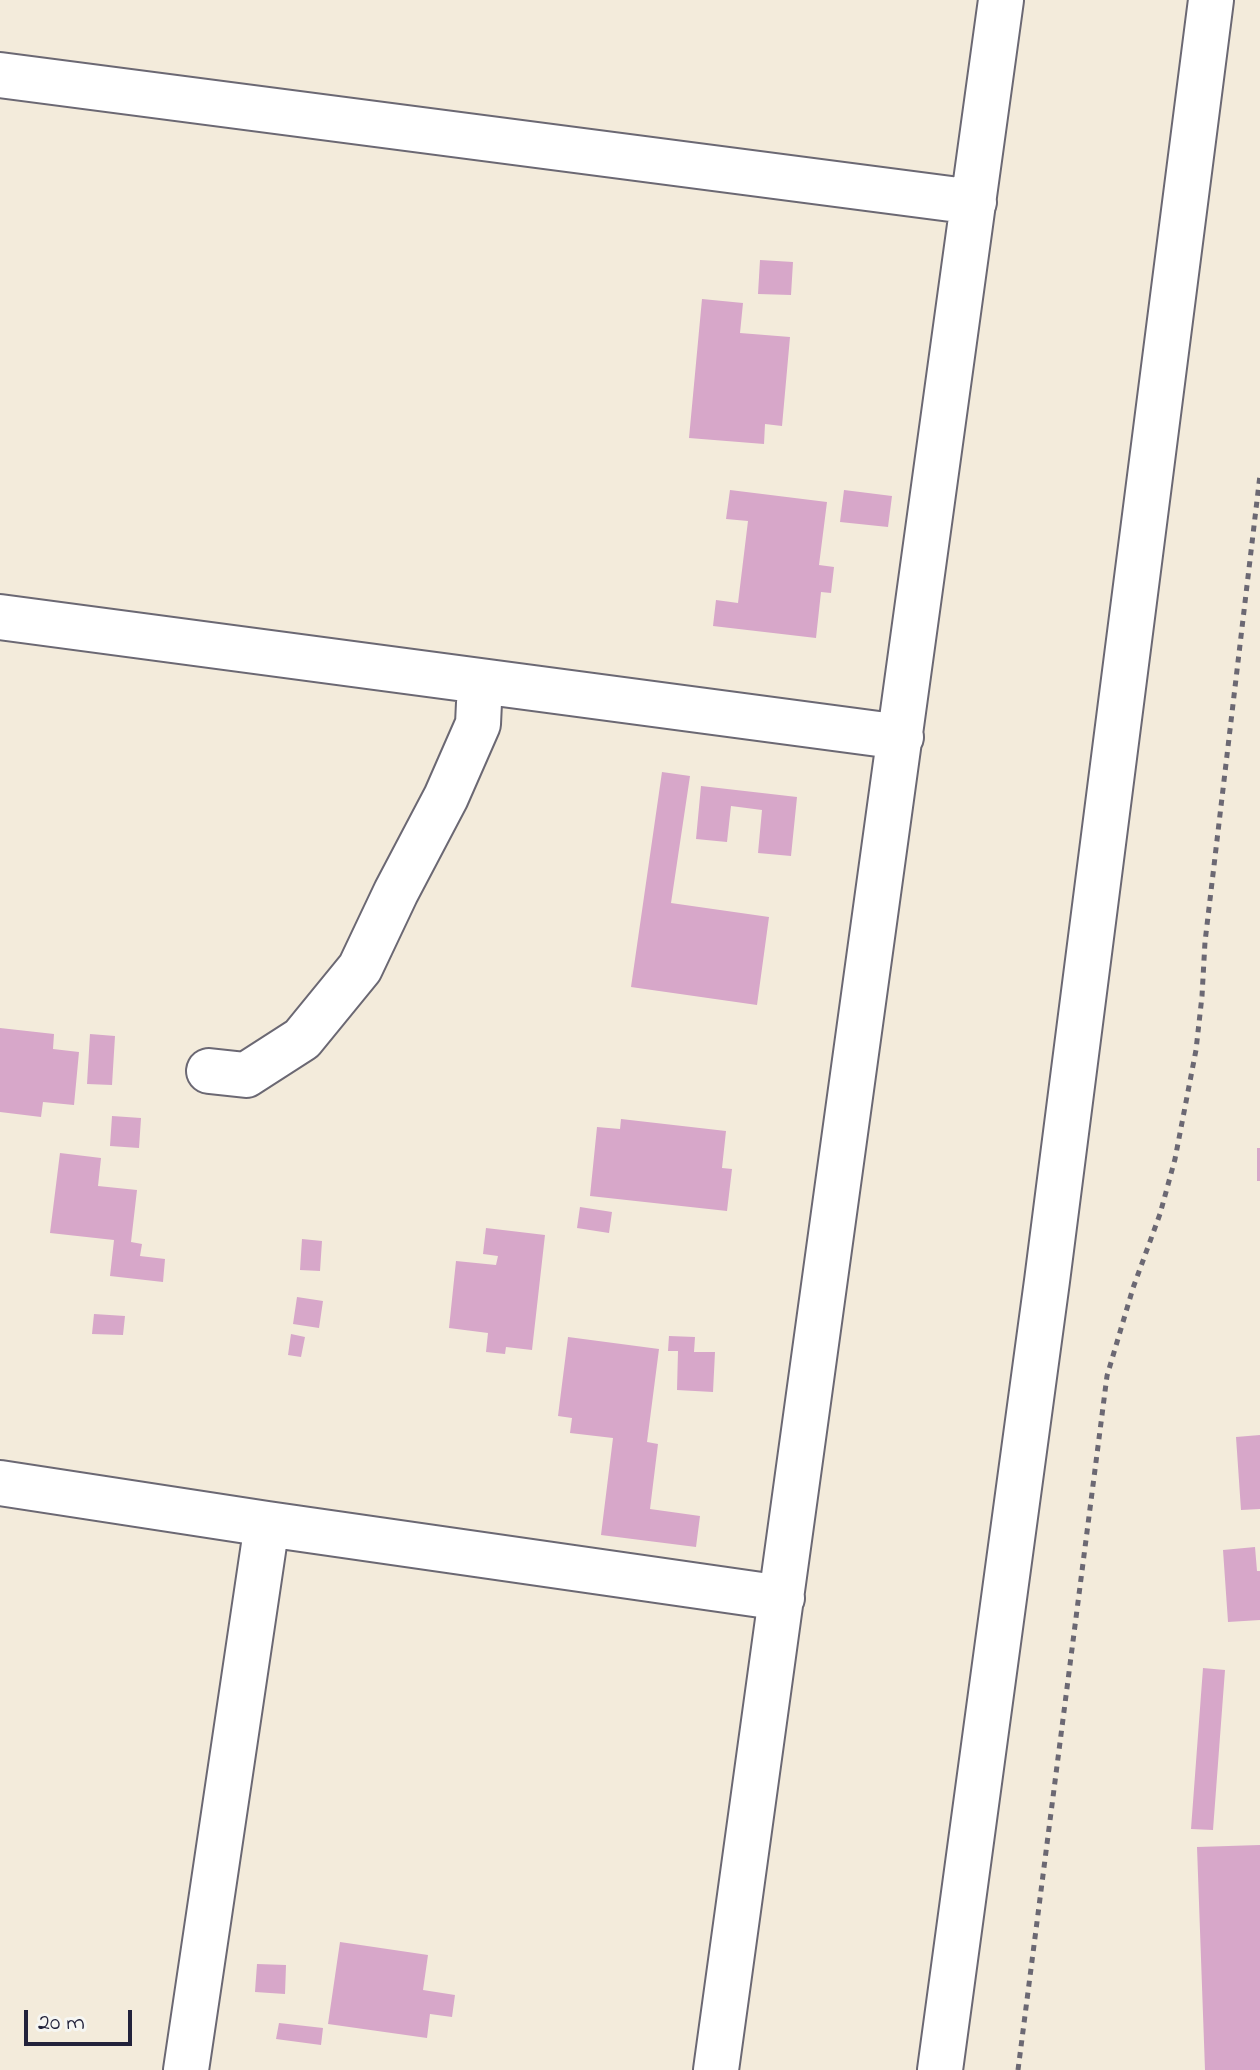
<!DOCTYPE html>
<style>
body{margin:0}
#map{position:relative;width:1260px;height:2070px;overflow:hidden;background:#f3ebdb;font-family:"Indie Flower",sans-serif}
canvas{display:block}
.scale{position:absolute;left:24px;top:2010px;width:108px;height:36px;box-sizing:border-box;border:4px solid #22223b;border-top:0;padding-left:10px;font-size:24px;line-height:28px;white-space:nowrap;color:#22223b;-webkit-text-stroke:6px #f6f6f2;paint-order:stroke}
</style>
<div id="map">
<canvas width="1260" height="2070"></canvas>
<div class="scale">20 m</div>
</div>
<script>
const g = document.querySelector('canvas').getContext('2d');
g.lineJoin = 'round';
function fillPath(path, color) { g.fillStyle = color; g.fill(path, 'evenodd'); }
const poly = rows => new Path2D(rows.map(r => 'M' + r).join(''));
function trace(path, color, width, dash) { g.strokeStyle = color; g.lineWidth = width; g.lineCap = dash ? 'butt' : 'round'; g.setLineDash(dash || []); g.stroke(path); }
fillPath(poly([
 [760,260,793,262,791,295,758,294],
 [702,299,743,303,740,333,790,337,782,426,765,424,764,444,689,438],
 [730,490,827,502,819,565,834,567,831,593,821,592,816,638,713,626,716,600,738,603,748,521,726,519],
 [844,490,892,496,888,527,840,522],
 [662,772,690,776,671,903,769,917,757,1005,631,987],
 [701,786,797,797,791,856,758,853,762,810,731,806,727,842,696,839],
 [0,1028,54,1034,53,1049,79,1052,74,1105,43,1102,41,1117,0,1112],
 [90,1034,115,1036,112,1085,87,1084],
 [112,1116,141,1118,139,1148,110,1146],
 [621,1119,726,1131,722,1168,732,1169,727,1211,590,1196,597,1127,620,1129],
 [1257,1148,1260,1148,1260,1181,1257,1181],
 [60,1153,101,1158,98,1186,137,1190,131,1242,142,1244,140,1256,165,1259,163,1282,110,1276,114,1240,50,1233],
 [580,1207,612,1212,609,1233,577,1228],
 [486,1228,545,1235,532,1350,506,1347,505,1354,486,1352,488,1333,449,1328,456,1261,496,1265,498,1256,483,1254],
 [302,1239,322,1241,320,1271,300,1270],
 [297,1297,323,1301,319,1328,293,1324],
 [94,1314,125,1316,123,1335,92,1334],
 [291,1334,305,1337,301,1357,288,1355],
 [669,1336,695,1337,694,1352,715,1352,713,1392,677,1390,678,1351,668,1351],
 [568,1337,659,1349,647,1442,658,1444,650,1509,700,1516,696,1547,601,1535,613,1438,570,1433,572,1418,558,1416],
 [1260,1435,1260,1509,1241,1510,1236,1437],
 [1255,1547,1257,1571,1260,1571,1260,1620,1228,1622,1223,1550],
 [1203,1668,1225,1670,1213,1830,1191,1829],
 [1260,1845,1260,2070,1205,2070,1197,1847],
 [340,1942,428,1955,423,1990,455,1995,452,2017,430,2014,427,2038,328,2024],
 [257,1964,286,1965,285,1994,255,1992],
 [279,2023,323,2028,321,2045,276,2039]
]), '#d7a7c9');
const minor = poly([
 [0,75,974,202],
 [0,617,901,737],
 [209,1071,246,1075,302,1039,360,968,396,892,446,797,478,724,480,681],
 [0,1483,267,1524,782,1598],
 [186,2070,267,1524],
 [716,2070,1001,0],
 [940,2070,1047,1281,1211,0]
]);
trace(minor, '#6b6873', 48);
trace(poly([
 [1018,2070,1107,1376,1133,1288,1160,1214,1175,1159,1196,1050,1202,996,1205,942,1260,475]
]), '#6b6873', 5, [6, 6]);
trace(minor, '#fff', 44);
</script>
